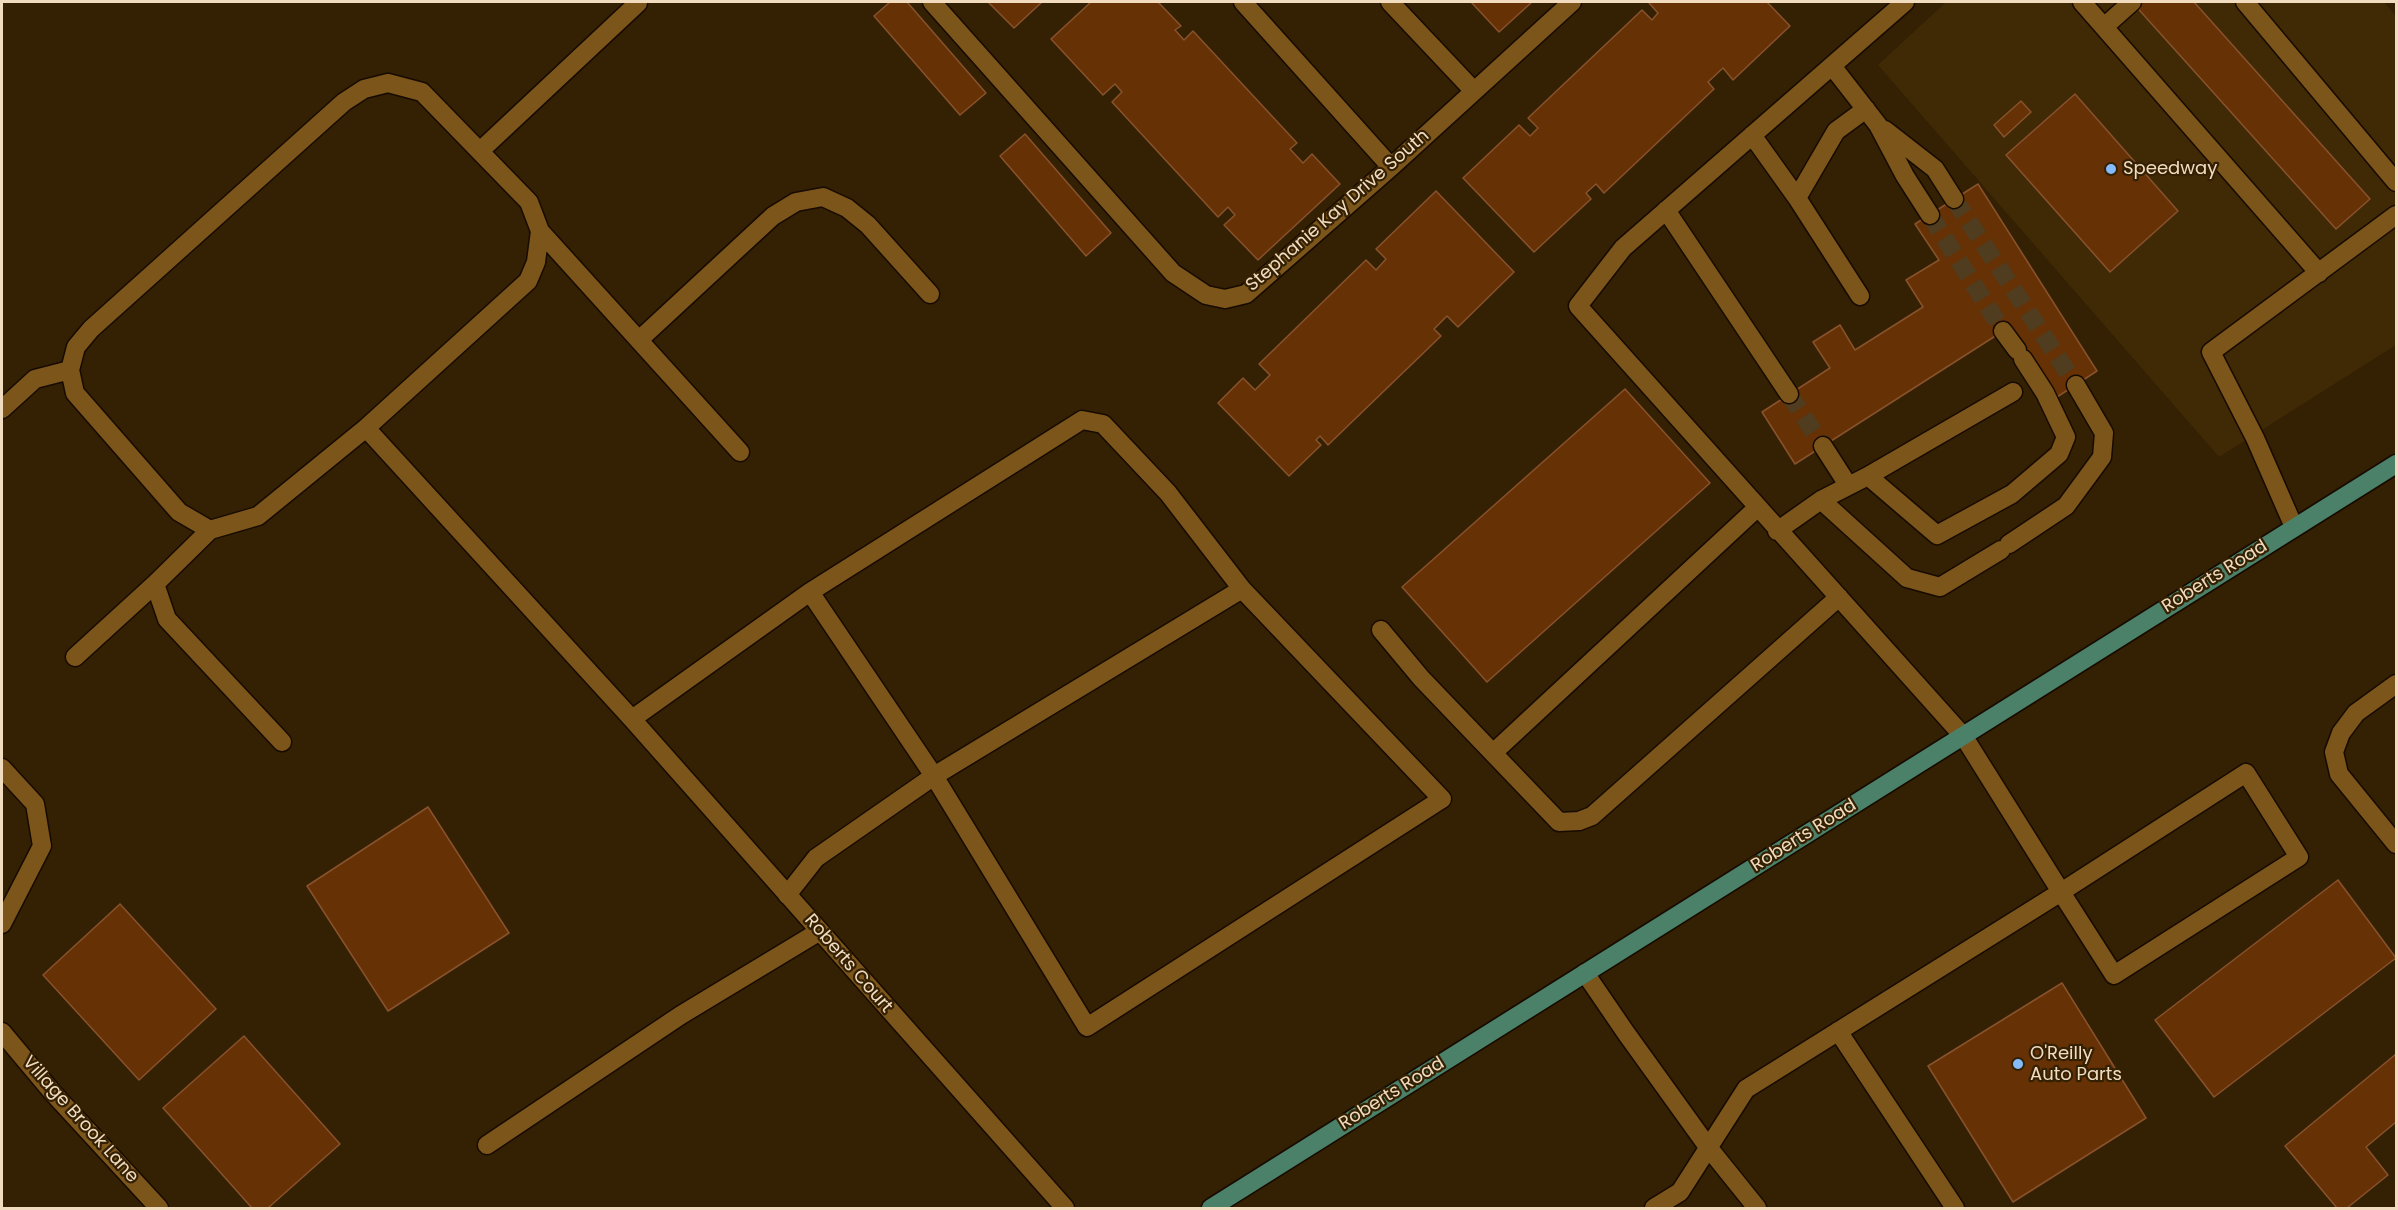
<!DOCTYPE html>
<style>
body{margin:0}
#map{position:relative;width:2398px;height:1210px;overflow:hidden;background:#342002;font-family:Poppins,sans-serif}
canvas{display:block}
.frame{position:absolute;inset:0;border:3px solid #f2dcc0;pointer-events:none}
</style>
<div id="map">
<canvas width="2398" height="1210"></canvas>
<div class="frame"></div>
</div>
<script>
const g = document.querySelector('canvas').getContext('2d');
g.lineJoin = 'round';
function fillPath(path, color) { g.fillStyle = color; g.fill(path, 'evenodd'); }
const poly = rows => new Path2D(rows.map(r => 'M' + r).join(''));
function trace(path, color, width, dash) { g.strokeStyle = color; g.lineWidth = width; g.lineCap = dash ? 'butt' : 'round'; g.setLineDash(dash || []); g.stroke(path); }
function label(font, color, halo, rows, align = 'center') {
  g.font = font + ' Poppins,sans-serif'; g.lineWidth = 4.5; g.setLineDash([]); g.textBaseline = 'middle'; g.strokeStyle = halo; g.fillStyle = color; for (const [text, x, y, turn = 0] of rows) {
    g.save(); g.translate(x, y); g.rotate((+turn || 0) * Math.PI / 180); g.textAlign = isNaN(turn) ? turn : align; if (halo) g.strokeText(text, 0, 0); g.fillText(text, 0, 0); g.restore();
  }
}
fillPath(poly([
 [1946,2,2384,2,2396,16,2396,345,2219,457,1878,65]
]), '#402905');
const building = poly([
 [890,2,907,2,986,93,960,115,874,16,890,2],
 [988,2,1042,2,1014,28,988,2],
 [1091,2,1158,2,1181,26,1175,30,1184,40,1193,31,1297,143,1290,149,1303,163,1312,154,1340,184,1258,260,1224,225,1235,215,1228,207,1218,217,1112,102,1122,92,1115,84,1103,95,1051,39,1091,2],
 [1471,2,1532,2,1499,32,1471,2],
 [1650,2,1767,2,1790,26,1733,80,1723,68,1708,82,1714,89,1604,193,1596,184,1586,193,1591,199,1534,252,1463,178,1519,125,1530,136,1538,128,1528,118,1642,10,1652,20,1658,13,1649,3,1650,2],
 [2132,2,2194,2,2370,199,2336,229,2132,2],
 [2075,94,2178,211,2110,272,2006,155,2075,94],
 [2021,101,2031,112,2004,137,1994,125,2021,101],
 [1025,134,1111,233,1086,256,1000,156,1025,134],
 [1978,184,2097,371,2057,397,2011,326,1795,464,1762,412,1830,368,1813,342,1840,325,1855,350,1923,307,1906,280,1939,260,1915,224,1978,184],
 [1436,191,1514,272,1458,327,1447,316,1434,329,1441,336,1328,445,1320,436,1316,440,1321,445,1289,476,1218,403,1243,378,1255,390,1270,375,1259,364,1366,260,1376,270,1386,259,1376,249,1436,191],
 [1625,389,1710,483,1487,682,1402,587,1625,389],
 [428,807,509,933,388,1011,307,886,428,807],
 [2338,880,2396,958,2214,1097,2155,1020,2338,880],
 [120,904,216,1009,139,1080,43,975,120,904],
 [2062,983,2146,1118,2013,1202,1928,1066,2062,983],
 [244,1036,340,1144,268,1208,252,1208,163,1108,244,1036],
 [2396,1054,2396,1122,2366,1147,2388,1175,2347,1208,2337,1208,2285,1146,2396,1054]
]);
fillPath(building, '#663205');
trace(building, '#88522d', 1.5);
trace(poly([
 [1954,199,2076,385],
 [1930,215,2003,331],
 [1789,394,1823,446]
]), '#503c1e', 18, [18, 9]);
const minor = poly([
 [932,2,1173,273,1206,295,1225,299,1246,294,1391,167,1572,2],
 [1243,2,1391,167],
 [1390,2,1473,90],
 [2082,2,2319,273],
 [2245,2,2396,182],
 [2104,27,2132,2],
 [1832,66,1878,125,1905,176,1930,215],
 [388,83,422,92,529,202,540,231,536,262,528,281,366,428,258,516,210,530,179,512,75,393,70,370,76,347,91,329,344,102,364,89,388,83],
 [1885,130,1935,169,1954,199],
 [1752,135,1797,198,1836,131,1866,109],
 [480,151,638,3],
 [1797,198,1860,296],
 [1666,210,1789,394],
 [540,231,740,452],
 [2003,331,2017,350],
 [639,340,773,216,796,202,823,197,847,208,868,225,930,294],
 [2,409,35,379,70,370],
 [366,428,632,719,1065,1208],
 [1823,446,1848,485],
 [1868,476,1937,535,2012,494,2059,454,2066,437,2045,393,2023,359],
 [1821,500,1907,578,1940,587,2001,550],
 [2294,527,2255,438,2211,352,2396,215],
 [1777,531,1821,500,1868,476,2013,392],
 [2009,544,2066,506,2102,457,2104,433,2076,385],
 [155,584,167,619,282,742],
 [810,592,934,776,1242,589],
 [1381,630,1421,678,1559,822,1579,821,1592,816,1839,597],
 [75,657,155,584,210,530],
 [2396,684,2356,713,2341,733,2334,752,2339,774,2396,844],
 [632,719,810,592,1082,420,1103,424,1168,493,1242,589,1442,799,1087,1027,934,776,816,858,787,895],
 [1493,753,1758,507],
 [2,768,35,804,42,846,2,924],
 [2246,773,2299,857,2114,975,2061,892,2246,773],
 [1585,973,1626,1033,1708,1147,1757,1208],
 [1838,1031,1955,1208],
 [2,1032,53,1093,159,1208],
 [487,1145,681,1015,820,931],
 [1654,1208,1680,1192,1746,1089,2061,892,1964,737,1578,306,1623,248,1905,2]
]);
const major = poly([
 [1211,1208,2396,464]
]);
trace(minor, '#170b00', 21);
trace(major, '#170b00', 21);
trace(minor, '#7c551a', 18);
trace(major, '#4b8169', 18);
for (const [x, y, r, color] of [
 [2111,169,6,"#85bbfb"],
 [2018,1064,6,"#85bbfb"]
]) { const dot = new Path2D(); dot.arc(x, y, r, 0, 2 * Math.PI); g.fillStyle = color; g.fill(dot); trace(dot, '#342002', 2); }
label('18px', '#f2dcc0', '#342002', [
 ["Speedway",2123,169],
 ["O'Reilly",2030,1054],
 ["Auto Parts",2030,1075]
], 'left');
label('18px', '#f2dcc0', '#342002', [
 ["Stephanie Kay Drive South",1338,211,-41],
 ["Roberts Road",2215,577,-32],
 ["Roberts Road",1804,836,-32],
 ["Roberts Court",848,964,49],
 ["Roberts Road",1392,1094,-32],
 ["Village Brook Lane",80,1120,48]
]);
</script>
